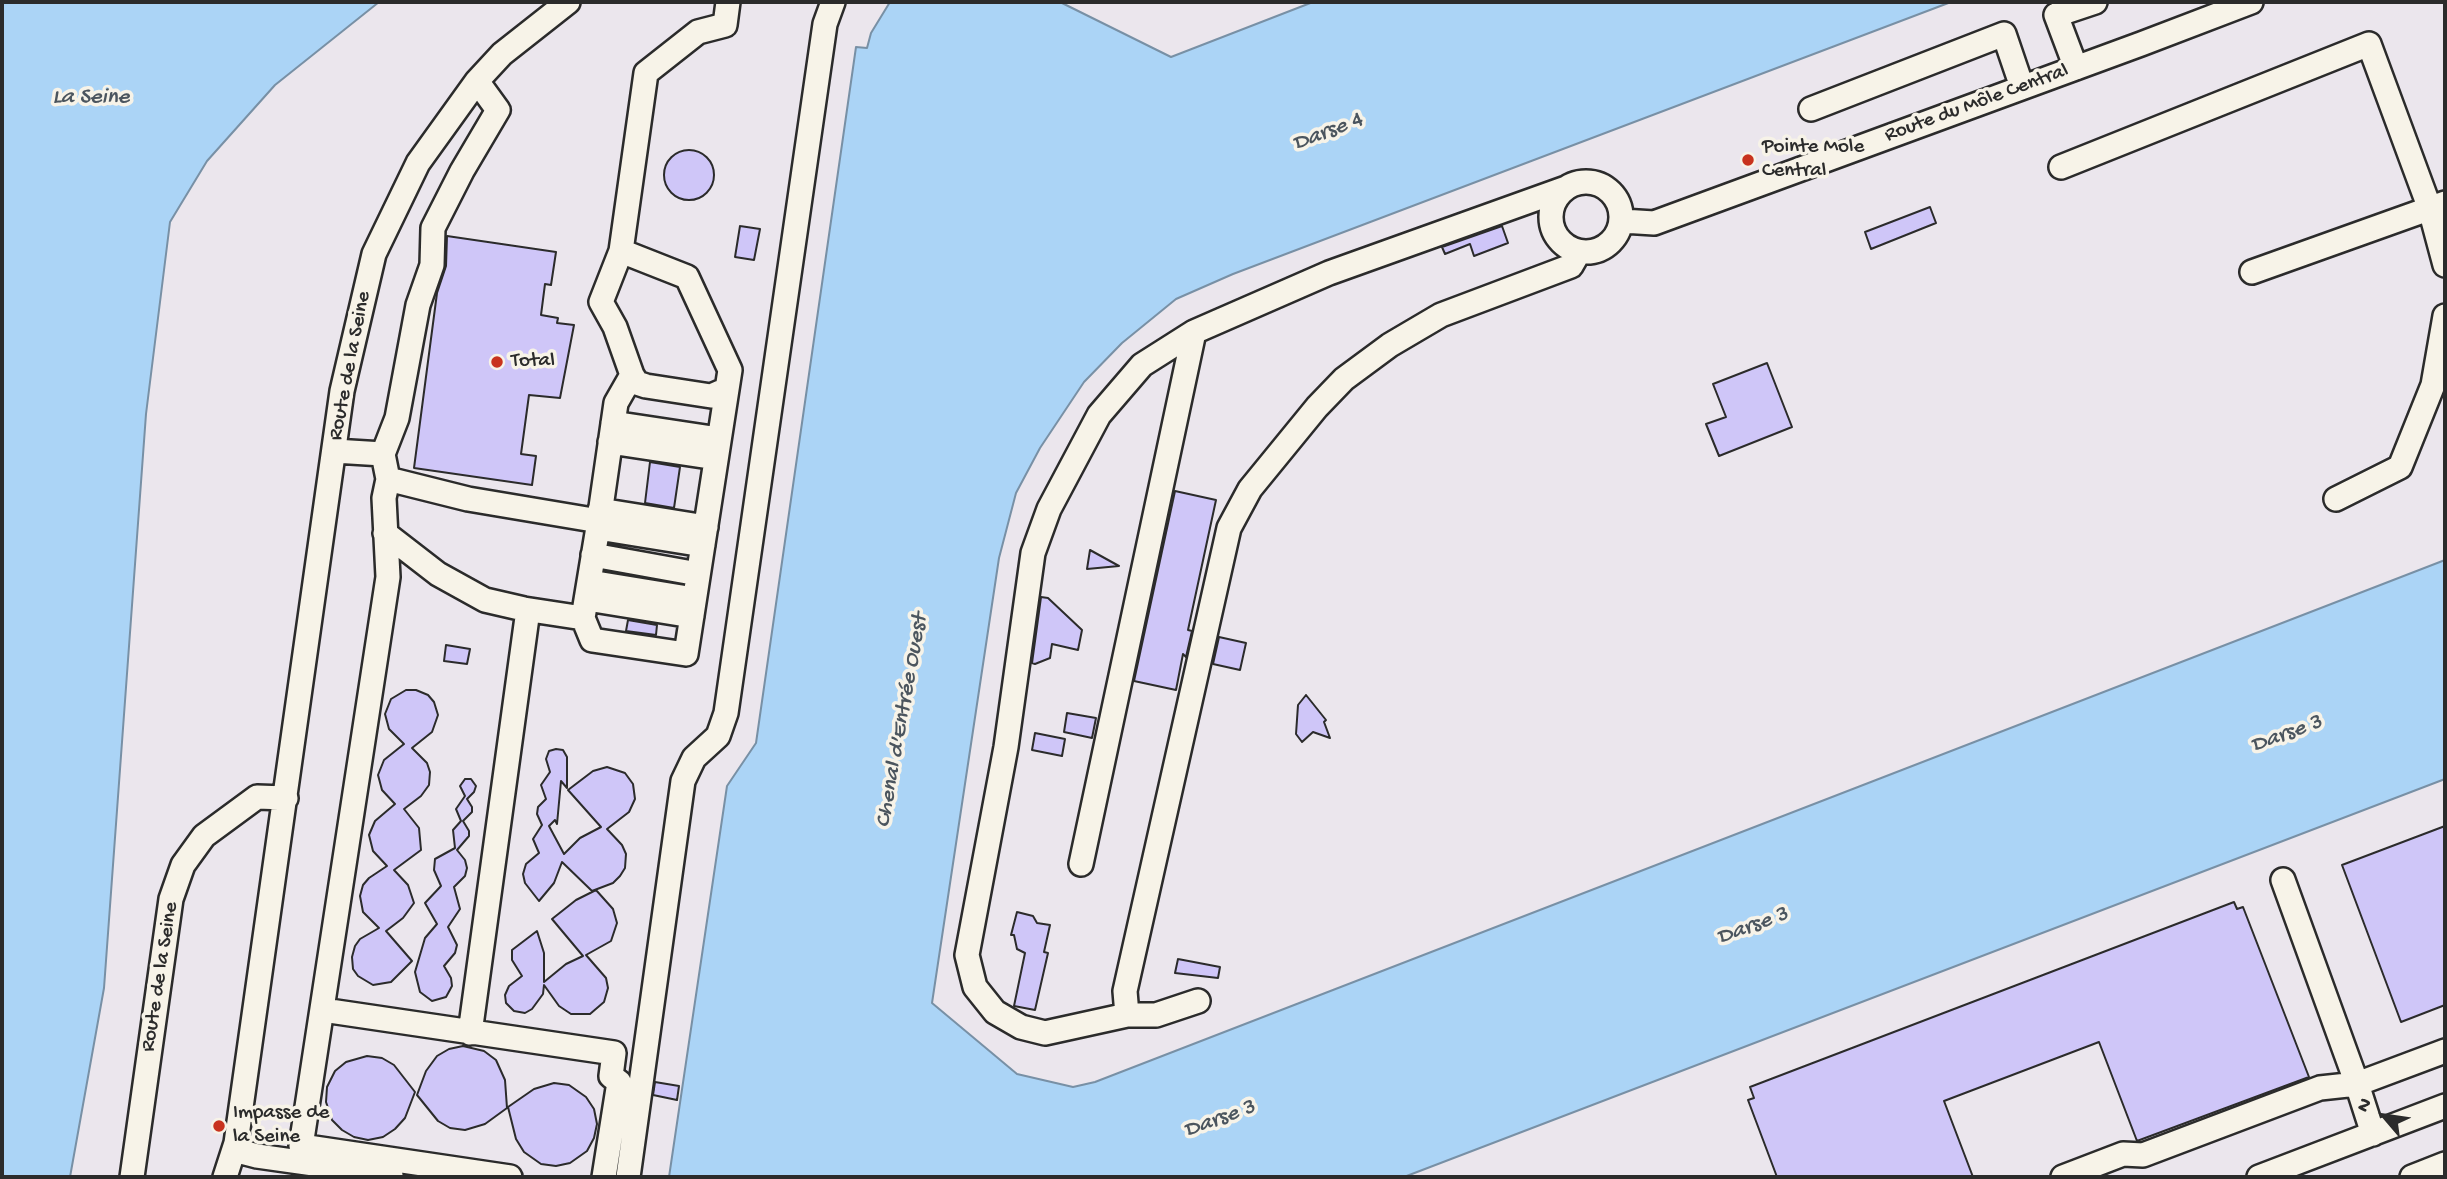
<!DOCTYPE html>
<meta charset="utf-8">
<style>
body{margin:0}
#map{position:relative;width:2447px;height:1179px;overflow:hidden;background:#f7f3e8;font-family:"Gochi Hand",sans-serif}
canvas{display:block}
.frame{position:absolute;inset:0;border:4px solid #2b2b2b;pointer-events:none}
.north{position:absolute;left:2349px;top:1081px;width:70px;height:70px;-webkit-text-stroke:5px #f7f3e8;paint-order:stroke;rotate:299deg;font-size:19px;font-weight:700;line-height:28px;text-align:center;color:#2b2b2b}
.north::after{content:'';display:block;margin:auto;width:24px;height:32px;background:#2b2b2b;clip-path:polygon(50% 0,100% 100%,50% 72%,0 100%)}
</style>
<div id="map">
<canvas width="2447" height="1179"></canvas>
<div class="frame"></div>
<div class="north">N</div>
</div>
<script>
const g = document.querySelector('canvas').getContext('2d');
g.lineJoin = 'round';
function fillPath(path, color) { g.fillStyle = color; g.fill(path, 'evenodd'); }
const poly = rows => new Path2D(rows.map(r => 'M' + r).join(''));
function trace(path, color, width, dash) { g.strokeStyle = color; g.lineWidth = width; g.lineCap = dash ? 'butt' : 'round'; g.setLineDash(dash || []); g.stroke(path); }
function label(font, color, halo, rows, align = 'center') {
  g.font = font + ' "Gochi Hand",sans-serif'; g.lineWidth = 7; g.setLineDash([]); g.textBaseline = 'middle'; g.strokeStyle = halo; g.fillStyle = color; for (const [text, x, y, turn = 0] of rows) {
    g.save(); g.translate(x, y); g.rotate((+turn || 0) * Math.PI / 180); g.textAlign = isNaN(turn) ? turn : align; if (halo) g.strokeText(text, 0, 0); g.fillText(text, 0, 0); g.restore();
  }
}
fillPath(poly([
 [379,2,890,2,871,33,867,48,856,47,756,743,727,786,669,1177,70,1177,104,988,146,414,170,222,207,161,275,85],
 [1060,2,1313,2,1171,57],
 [1951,2,2445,2,2445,560,1095,1082,1073,1087,1017,1074,932,1003,999,558,1016,493,1040,448,1084,382,1122,343,1176,299,1233,274],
 [2445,779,2445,1177,1404,1177]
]), '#ebe6ed');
const water = poly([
 [2,2,379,2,275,85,207,161,170,222,146,414,104,988,70,1177,2,1177,2,2],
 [890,2,1060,2,1171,57,1313,2,1951,2,1233,274,1176,299,1122,343,1084,382,1040,448,1016,493,999,558,932,1003,1017,1074,1073,1087,1095,1082,2445,560,2445,779,1404,1177,669,1177,727,786,756,743,856,47,867,48,871,33,890,2]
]);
fillPath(water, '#abd4f6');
trace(water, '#7890a5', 2);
const building = poly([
 '664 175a25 25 0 1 1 50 0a25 25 0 1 1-50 0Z',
 [1930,207,1936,223,1871,249,1865,232,1930,207],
 [740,226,760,229,754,260,735,257,740,226],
 [1502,226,1508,243,1474,256,1470,244,1445,254,1442,247,1502,226],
 [447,236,556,252,551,285,545,284,541,315,558,318,557,323,574,325,560,398,529,395,521,454,536,456,532,485,414,468,437,293,446,266,447,236],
 [1767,363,1792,427,1719,456,1706,424,1726,417,1713,384,1767,363],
 [650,462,680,467,674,508,645,503,650,462],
 [1175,491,1216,500,1188,630,1192,631,1186,657,1183,654,1176,690,1134,681,1175,491],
 [1090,550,1119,566,1087,569,1090,550],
 [1041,597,1048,598,1082,630,1078,650,1052,644,1050,658,1035,664,1032,663,1041,597],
 [628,620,657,625,656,635,626,631,628,620],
 [1219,637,1246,643,1240,670,1213,664,1219,637],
 [446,645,470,649,467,664,444,661,446,645],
 [406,690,416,690,428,695,434,702,438,715,432,732,412,748,427,763,430,772,429,785,421,796,404,809,419,828,421,850,394,870,408,885,414,903,403,918,386,931,412,961,391,982,373,985,358,976,353,969,352,957,355,946,360,939,379,928,363,912,360,896,363,885,369,878,387,866,373,851,369,835,375,821,395,804,382,790,378,775,384,760,404,744,389,729,385,714,391,699,406,690],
 [1306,695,1326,720,1324,722,1330,738,1313,732,1302,742,1296,734,1298,705,1306,695],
 [1067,713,1096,718,1092,738,1064,732,1067,713],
 [1035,733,1065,739,1062,756,1032,750,1035,733],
 [556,749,563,750,567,757,567,788,561,781,557,824,555,820,549,826,564,854,580,838,601,827,568,790,593,771,607,767,625,773,633,784,635,799,629,812,607,829,622,845,626,854,625,868,620,876,613,883,592,891,562,862,554,883,539,901,525,883,523,874,526,864,539,853,533,839,542,825,537,814,538,807,546,799,541,785,550,772,546,759,549,751,556,749],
 [465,779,471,779,476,786,474,792,467,799,472,807,472,812,463,821,469,831,469,836,457,850,465,860,467,868,465,876,454,887,460,909,448,927,457,945,455,953,444,966,451,978,452,986,446,997,432,1001,420,992,415,972,425,938,437,924,425,903,441,886,434,870,435,859,455,848,453,830,461,821,456,809,465,796,460,786,465,779],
 [2445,826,2445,1005,2401,1022,2342,865,2445,826],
 [596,890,613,909,617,923,611,941,586,955,606,978,608,988,604,1002,590,1014,571,1014,559,1006,544,985,543,994,532,1009,525,1013,514,1011,506,1003,505,995,509,986,522,976,512,960,512,950,537,931,544,953,544,982,566,964,583,956,552,919,576,900,596,890],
 [2234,902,2237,909,2243,907,2309,1077,2137,1141,2099,1042,1944,1101,1973,1177,1777,1177,1748,1100,1754,1098,1750,1087,2234,902],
 [1017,912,1033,916,1037,923,1050,925,1044,952,1048,953,1035,1010,1014,1006,1025,953,1017,949,1014,935,1011,935,1017,912],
 [1178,959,1220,967,1218,978,1175,973,1178,959],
 [463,1046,484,1051,496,1060,505,1080,507,1108,485,1124,465,1130,450,1128,438,1121,417,1095,426,1071,437,1056,449,1049,463,1046],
 [367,1056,382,1058,394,1065,415,1092,405,1118,395,1129,383,1137,368,1140,354,1137,342,1130,332,1120,326,1102,327,1087,335,1071,346,1062,367,1056],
 [655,1082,679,1086,677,1100,653,1095,655,1082],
 [554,1083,569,1085,586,1097,594,1109,597,1124,594,1138,587,1151,570,1163,556,1166,541,1164,524,1152,516,1139,508,1107,534,1089,554,1083]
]);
fillPath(building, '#cfc6f8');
trace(building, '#2b2b2b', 2);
const minor = poly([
 [2076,68,2056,15,2095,2],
 [1811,109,2004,34,2022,87],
 [2061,167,2369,44,2430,209,2445,265],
 '1551 217a35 35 0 1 1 70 0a35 35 0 1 1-70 0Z',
 [1622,221,1654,223,2141,44,2251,2],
 [2252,272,2445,203],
 [632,375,637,383,646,386,711,396,727,389],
 [613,423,719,439],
 [610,442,716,458],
 [334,451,383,454,388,479,468,499,599,521,616,403,632,375,615,327,601,302,621,251,646,73,698,32,725,25,728,2],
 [383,454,397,418,418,305,432,265,433,228,462,171,498,110,477,81],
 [388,479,384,498,388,577,301,1146,510,1177],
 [2336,499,2400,467,2433,385,2445,316],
 [600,510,706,527],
 [598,528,703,545],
 [385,533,438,574,485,600,524,609,583,618,599,521],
 [593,555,698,574],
 [590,582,694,599],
 [587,599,692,616],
 [583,618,592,640,686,654,730,370,687,277,621,251],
 [1081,864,1194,332,1329,273,1566,188],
 [2283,880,2357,1084,2373,1134],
 [1198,1001,1156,1015,1127,1015,1125,991,1229,528,1250,489,1317,407,1344,379,1390,345,1441,315,1571,266,1579,252],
 [323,1010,614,1053,611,1076,619,1082,604,1177],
 [1127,1015,1045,1033,1021,1027,995,1012,975,987,967,955,1006,747,1033,553,1049,509,1099,415,1142,365,1194,332],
 [470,1033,528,610],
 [234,1150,257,1156,391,1175],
 [132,1177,171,899,183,865,204,836,257,797,286,798],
 [225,1177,236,1143,342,391,374,254,418,163,477,81,502,54,568,2],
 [628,1177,683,781,694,758,718,736,726,713,825,24,833,2],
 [2063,1177,2123,1154,2143,1155,2320,1088,2357,1084,2445,1051],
 [2259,1177,2445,1106],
 [2412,1177,2445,1164]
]);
trace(minor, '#2b2b2b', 28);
trace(minor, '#f7f3e8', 23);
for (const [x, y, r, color] of [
 [1748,160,7,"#c8321e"],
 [497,362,7,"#c8321e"],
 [219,1126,7,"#c8321e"]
]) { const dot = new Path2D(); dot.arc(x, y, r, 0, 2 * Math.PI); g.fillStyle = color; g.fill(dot); trace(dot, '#f7f3e8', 2.5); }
label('21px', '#2b2b2b', '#f7f3e8', [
 ["Route du Môle Central",1977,104,-20],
 ["Route de la Seine",351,366,-79],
 ["Route de la Seine",161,977,-81]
]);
label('21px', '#2b2b2b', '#f7f3e8', [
 ["Pointe Mole",1762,148],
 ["Central",1762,172],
 ["Total",511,362],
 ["Impasse de",233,1114],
 ["la Seine",233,1138]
], 'left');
label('italic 23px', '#4b555e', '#f7f3e8', [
 ["La Seine",91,98],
 ["Darse 4",1328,133,-21],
 ["Chenal d'Entrée Ouest",903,721,-80],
 ["Darse 3",2287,735,-20],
 ["Darse 3",1753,927,-20],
 ["Darse 3",1220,1120,-20]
]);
</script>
